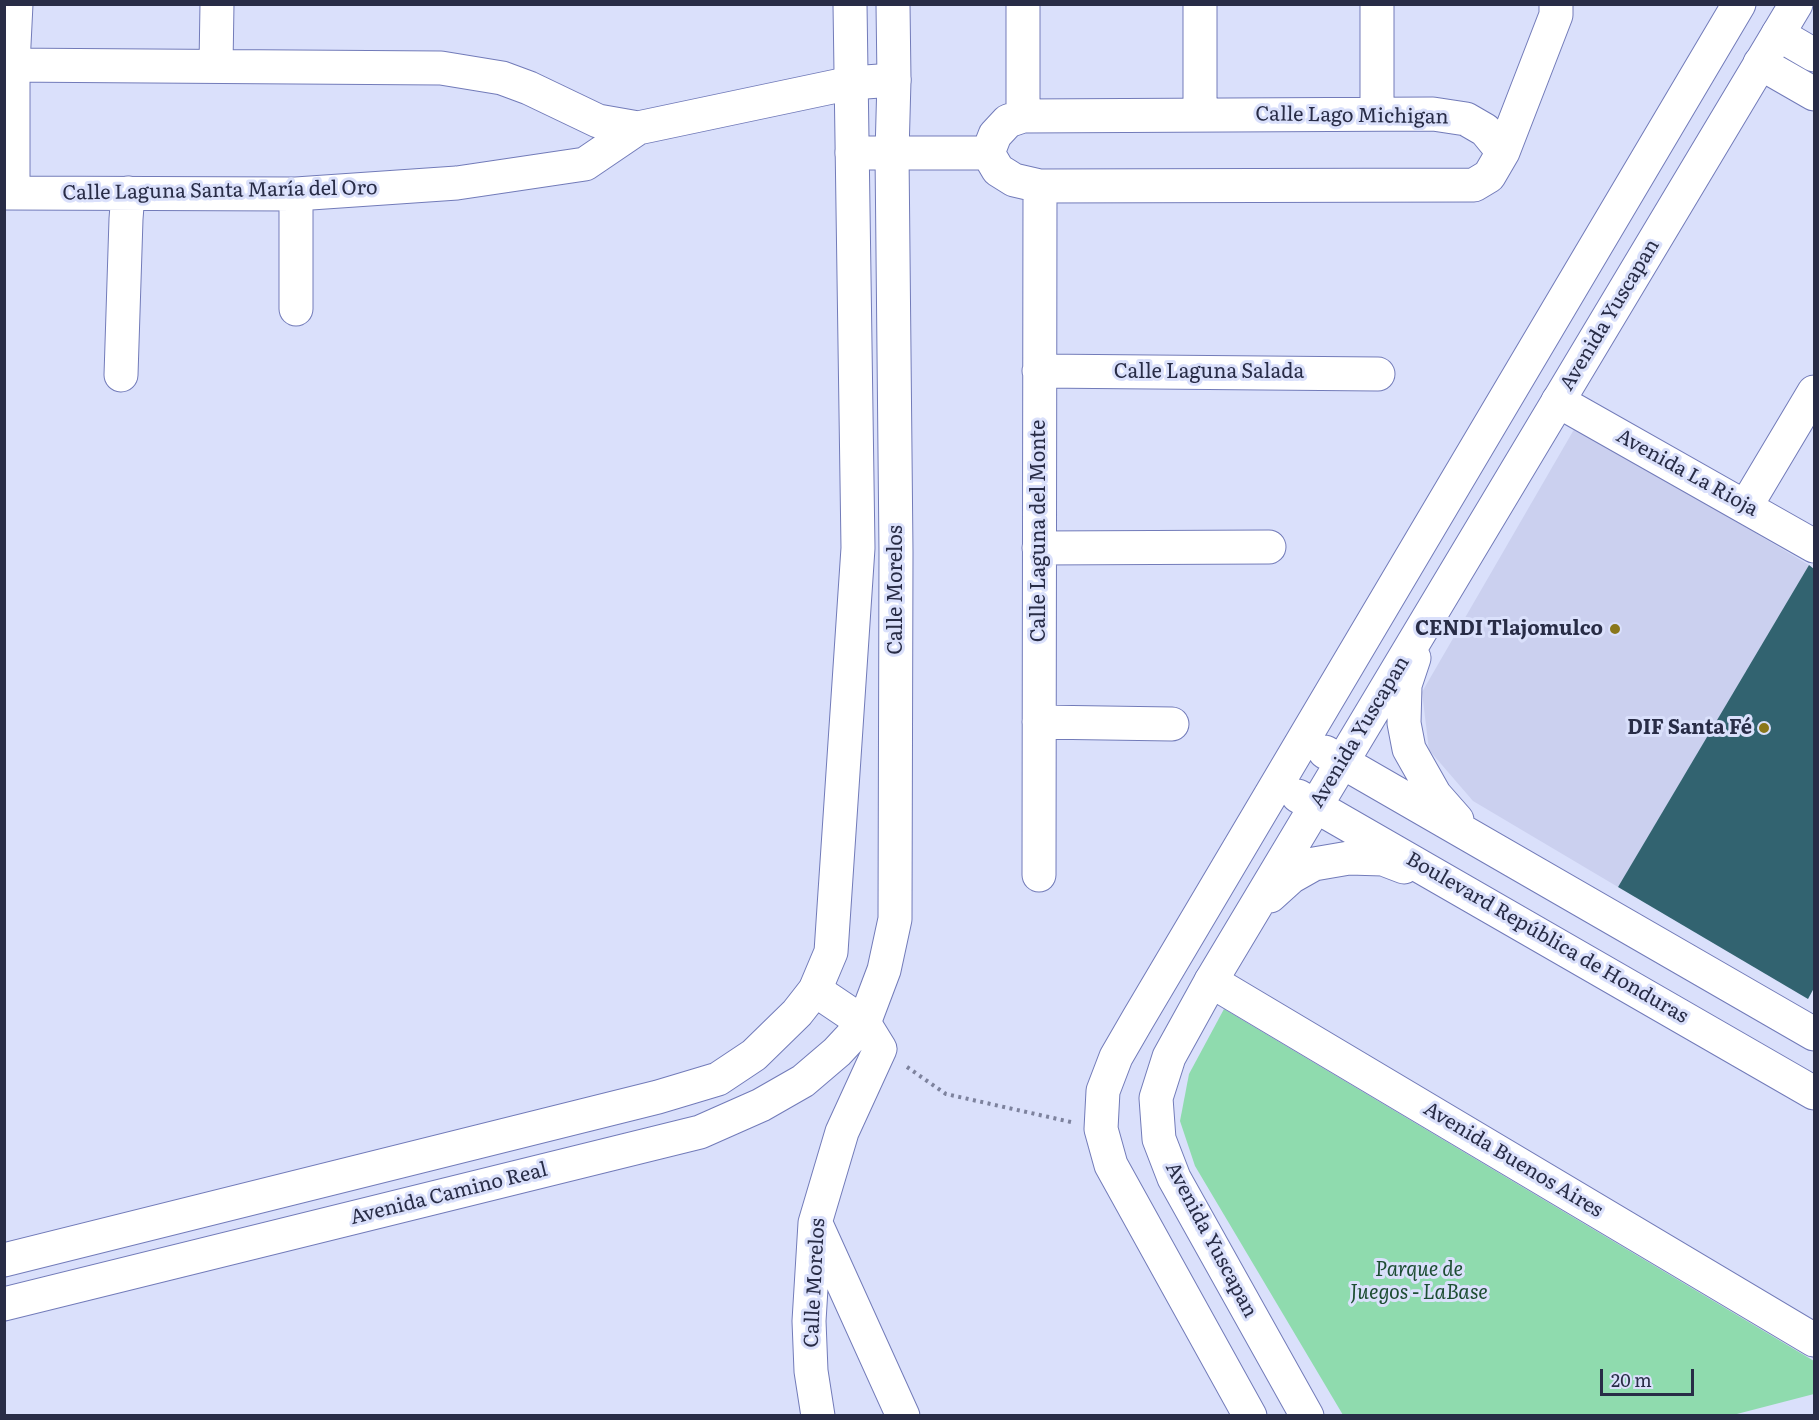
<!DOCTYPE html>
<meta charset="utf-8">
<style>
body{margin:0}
#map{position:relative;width:1819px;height:1420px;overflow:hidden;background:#dae0fb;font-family:Literata,serif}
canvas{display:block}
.frame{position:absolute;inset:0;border:6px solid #282c46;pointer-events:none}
.scale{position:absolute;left:1600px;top:1369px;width:94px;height:27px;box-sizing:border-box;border:3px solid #282c46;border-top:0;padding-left:8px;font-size:18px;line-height:21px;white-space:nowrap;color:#282c46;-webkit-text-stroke:4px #dae0fb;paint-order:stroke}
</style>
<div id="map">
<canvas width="1819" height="1420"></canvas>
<div class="frame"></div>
<div class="scale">20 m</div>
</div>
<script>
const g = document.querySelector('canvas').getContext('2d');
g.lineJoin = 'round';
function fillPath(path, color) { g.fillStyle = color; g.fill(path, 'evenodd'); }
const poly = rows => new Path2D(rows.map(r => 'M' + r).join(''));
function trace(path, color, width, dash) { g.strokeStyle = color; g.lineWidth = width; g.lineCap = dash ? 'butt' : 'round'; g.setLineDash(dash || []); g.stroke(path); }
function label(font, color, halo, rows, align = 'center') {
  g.font = font + ' Literata,serif'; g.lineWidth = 6; g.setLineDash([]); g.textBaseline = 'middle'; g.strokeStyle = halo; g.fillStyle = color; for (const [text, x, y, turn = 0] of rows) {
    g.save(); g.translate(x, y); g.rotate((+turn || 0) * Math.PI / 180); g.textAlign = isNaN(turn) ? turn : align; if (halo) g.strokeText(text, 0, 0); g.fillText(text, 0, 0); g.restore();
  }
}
fillPath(poly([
 [1576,426,1809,565,1618,887,1473,801,1429,750,1422,692]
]), '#cbd0ef');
fillPath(poly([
 [1224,1009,1814,1361,1814,1394,1733,1415,1343,1415,1195,1166,1180,1121,1189,1074]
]), '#8fdbae');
fillPath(poly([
 [1809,565,1814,569,1814,988,1808,999,1618,887]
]), '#326370');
const minor = poly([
 [1200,4,1200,115],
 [1778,34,1814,55],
 [1760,63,1814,94],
 [4,65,441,68,502,78,529,88,598,121,638,128],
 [216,65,217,4],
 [1377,114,1377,4],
 [1023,116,1023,4],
 [852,153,988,153],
 [988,153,998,170,1014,180,1040,186,1474,185,1489,176,1503,152,1556,15,1556,4],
 [988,153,995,135,1008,121,1023,116,1433,114,1466,119,1485,130,1503,152],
 [4,193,296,194,457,183,585,164,638,128,851,83,894,80],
 [13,193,13,65,16,4],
 [296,309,296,194],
 [1039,371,1378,374],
 [121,375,126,219,128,193],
 [1558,401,1814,546],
 [1746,506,1814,392],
 [1039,548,1269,547],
 [1039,722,1172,724],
 [1039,875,1040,186],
 [1211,981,1814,1340],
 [815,990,864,1023,880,1049,842,1132,815,1223,809,1321,811,1371,818,1416],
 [817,1226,903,1416]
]);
const tertiary = poly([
 [1414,658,1405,685,1404,723,1409,749,1435,795,1457,820],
 [1325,752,1814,1034],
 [1298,796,1814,1093],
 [1270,896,1291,877,1314,864,1349,858,1383,859,1404,867],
 [4,1260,658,1097,718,1079,754,1055,797,1013,815,990,831,952,858,548,850,4],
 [4,1304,700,1132,761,1105,803,1081,837,1052,864,1023,884,970,895,919,896,552,892,153,894,80,893,4],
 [1250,1416,1111,1165,1101,1129,1103,1091,1116,1057,1138,1019,1739,4],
 [1307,1416,1174,1178,1159,1139,1156,1098,1169,1057,1211,981,1796,4]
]);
trace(minor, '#727bb9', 35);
trace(tertiary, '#727bb9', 35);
trace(poly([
 [907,1067,946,1094,1071,1122]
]), '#7d829d', 4, [3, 4.5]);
trace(minor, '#fff', 33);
trace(tertiary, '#fff', 33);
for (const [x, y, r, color] of [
 [1615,629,6,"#8a771b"],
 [1764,728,6,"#8a771b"]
]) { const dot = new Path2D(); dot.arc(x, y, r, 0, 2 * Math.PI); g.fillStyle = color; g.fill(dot); trace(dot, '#dae0fb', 2); }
label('20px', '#282c46', '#dae0fb', [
 ["Calle Lago Michigan",1352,116,1],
 ["Calle Laguna Santa María del Oro",220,191,-1],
 ["Avenida Yuscapan",1610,315,-59],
 ["Calle Laguna Salada",1209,372],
 ["Avenida La Rioja",1687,473,29],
 ["Calle Laguna del Monte",1039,531,-90],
 ["Calle Morelos",896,590,-90],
 ["Avenida Yuscapan",1360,732,-59],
 ["Boulevard República de Honduras",1547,938,30],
 ["Avenida Buenos Aires",1513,1160,31],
 ["Avenida Camino Real",449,1194,-14],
 ["Avenida Yuscapan",1211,1240,62],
 ["Calle Morelos",815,1283,-87]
]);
label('bold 20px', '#282c46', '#dae0fb', [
 ["CENDI Tlajomulco",1603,629],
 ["DIF Santa Fé",1752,728]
], 'right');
label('italic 20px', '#1d4d33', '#dae0fb', [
 ["Parque de",1419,1270],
 ["Juegos - LaBase",1419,1293]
]);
</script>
